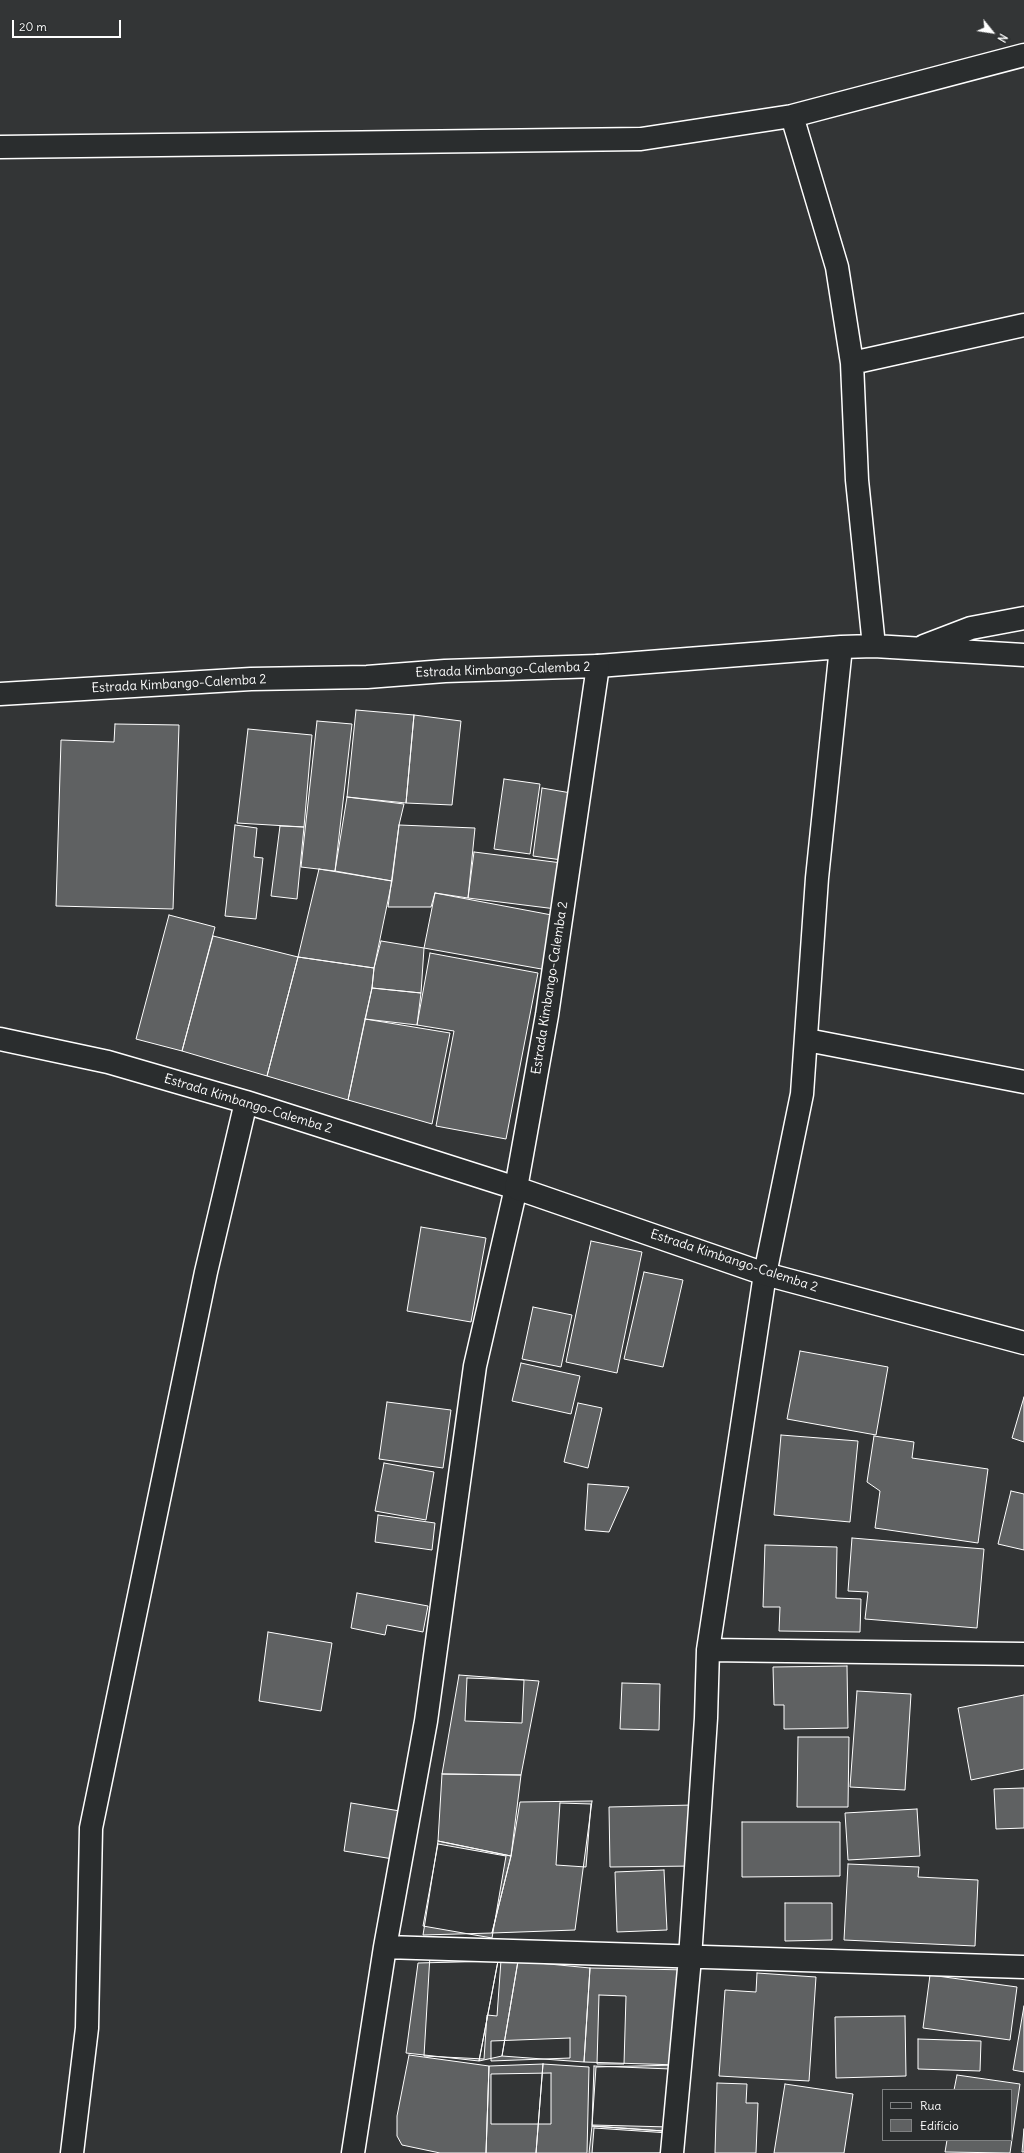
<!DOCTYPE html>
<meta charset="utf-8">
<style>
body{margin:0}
#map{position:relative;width:1024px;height:2153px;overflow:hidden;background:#333536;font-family:Delius,sans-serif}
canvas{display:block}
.legend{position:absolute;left:882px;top:2089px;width:130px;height:52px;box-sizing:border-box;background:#2a2d2e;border:1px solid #7f8182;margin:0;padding:5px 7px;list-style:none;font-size:12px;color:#fff}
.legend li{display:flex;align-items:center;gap:8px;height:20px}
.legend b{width:20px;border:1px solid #7f8182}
.north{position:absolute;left:972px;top:12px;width:40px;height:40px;-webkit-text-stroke:3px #2a2d2e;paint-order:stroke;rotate:120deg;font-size:11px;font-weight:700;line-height:16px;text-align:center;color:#fff}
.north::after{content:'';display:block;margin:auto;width:14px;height:18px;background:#fff;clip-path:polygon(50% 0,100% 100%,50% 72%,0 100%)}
.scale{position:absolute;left:12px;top:20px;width:109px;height:18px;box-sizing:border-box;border:2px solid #fff;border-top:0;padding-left:5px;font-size:12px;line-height:14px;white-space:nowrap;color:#fff;-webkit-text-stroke:3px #2a2d2e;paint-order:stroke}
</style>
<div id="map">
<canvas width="1024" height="2153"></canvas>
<ul class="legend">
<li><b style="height:5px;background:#2a2d2e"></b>Rua</li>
<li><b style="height:11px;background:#5f6162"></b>Edifício</li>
</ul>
<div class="north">N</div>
<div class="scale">20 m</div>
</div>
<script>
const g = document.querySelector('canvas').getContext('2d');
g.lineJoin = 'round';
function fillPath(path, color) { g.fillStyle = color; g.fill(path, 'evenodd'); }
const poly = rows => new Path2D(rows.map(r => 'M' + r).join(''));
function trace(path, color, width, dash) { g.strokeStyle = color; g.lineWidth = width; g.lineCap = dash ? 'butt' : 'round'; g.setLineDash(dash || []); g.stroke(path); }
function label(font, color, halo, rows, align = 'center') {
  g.font = font + ' Delius,sans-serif'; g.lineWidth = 3; g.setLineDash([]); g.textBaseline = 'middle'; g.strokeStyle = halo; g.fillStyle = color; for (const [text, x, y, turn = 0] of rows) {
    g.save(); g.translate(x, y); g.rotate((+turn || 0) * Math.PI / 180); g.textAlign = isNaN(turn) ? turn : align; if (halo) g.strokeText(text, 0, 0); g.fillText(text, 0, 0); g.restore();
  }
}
const building = poly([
 [356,710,414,715,406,803,347,797,356,710],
 [414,715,461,721,452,805,406,803,414,715],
 [317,721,352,724,335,871,301,867,317,721],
 [115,724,179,725,173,909,56,906,61,740,114,742,115,724],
 [248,729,312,735,304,827,237,823,248,729],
 [504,779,540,784,530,854,494,849,504,779],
 [542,788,571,793,562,860,533,856,542,788],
 [347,797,404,804,399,825,392,881,335,871,347,797],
 [235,825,257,828,254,857,263,858,256,919,225,916,235,825],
 [399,825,475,828,468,898,435,893,431,907,388,907,399,825],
 [280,826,304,827,297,899,271,896,280,826],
 [474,852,562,863,556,909,468,898,474,852],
 [319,869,392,881,374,968,298,957,319,869],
 [435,893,557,916,547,970,424,948,435,893],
 [169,915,215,927,182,1051,136,1039,169,915],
 [213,936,298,957,267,1076,182,1051,213,936],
 [381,941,424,948,421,993,372,988,374,968,381,941],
 [430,953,538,973,506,1139,436,1126,454,1031,417,1025,430,953],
 [298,957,374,968,372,988,348,1100,267,1076,298,957],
 [372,988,421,993,417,1025,365,1019,372,988],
 [365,1019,450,1033,432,1124,348,1100,365,1019],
 [421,1227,486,1238,471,1322,407,1311,421,1227],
 [591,1241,642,1252,617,1373,566,1362,591,1241],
 [644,1272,683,1280,663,1367,624,1359,644,1272],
 [533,1307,572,1315,561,1367,522,1359,533,1307],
 [800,1351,888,1367,876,1435,787,1419,800,1351],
 [521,1363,580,1376,571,1414,512,1401,521,1363],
 [1024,1397,1024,1442,1012,1438,1024,1397],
 [387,1402,451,1410,443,1468,379,1459,387,1402],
 [578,1403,602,1408,588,1468,564,1462,578,1403],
 [781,1435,858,1441,850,1522,774,1515,781,1435],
 [874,1436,914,1442,912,1458,988,1469,978,1543,875,1528,880,1491,867,1482,874,1436],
 [384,1463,434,1472,426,1520,375,1511,384,1463],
 [588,1484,629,1487,609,1532,585,1530,588,1484],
 [1011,1491,1024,1494,1024,1550,998,1544,1011,1491],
 [378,1515,435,1523,432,1550,375,1542,378,1515],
 [852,1538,984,1549,977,1628,865,1619,868,1592,848,1591,852,1538],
 [765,1545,837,1547,836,1598,861,1599,860,1632,779,1631,780,1607,763,1607,765,1545],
 [357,1593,428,1606,423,1632,387,1625,385,1635,351,1628,357,1593],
 [268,1632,332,1643,321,1711,259,1701,268,1632],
 [847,1666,848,1728,784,1729,784,1705,774,1705,773,1667,847,1666],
 [459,1675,539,1681,521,1775,442,1774,459,1675],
 [467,1678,524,1680,522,1723,465,1721,467,1678],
 [622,1683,660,1684,659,1730,620,1729,622,1683],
 [857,1691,911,1694,905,1790,850,1787,857,1691],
 [1024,1695,1024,1769,971,1780,958,1708,1024,1695],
 [798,1737,849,1737,848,1807,797,1807,798,1737],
 [442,1774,521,1775,511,1856,438,1841,442,1774],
 [1024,1788,1024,1828,996,1829,994,1789,1024,1788],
 [592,1801,575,1930,492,1933,511,1856,520,1802,592,1801],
 [351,1803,400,1811,393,1859,344,1851,351,1803],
 [560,1803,591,1804,586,1867,556,1865,560,1803],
 [693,1805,694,1866,610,1867,609,1807,693,1805],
 [917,1809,920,1856,848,1860,845,1813,917,1809],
 [742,1822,840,1822,840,1876,742,1877,742,1822],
 [438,1841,511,1856,492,1933,423,1935,438,1841],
 [438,1844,506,1856,492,1938,423,1926,438,1844],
 [848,1864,919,1867,918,1877,978,1880,975,1946,844,1940,848,1864],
 [664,1870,667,1930,617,1932,615,1872,664,1870],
 [785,1903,832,1903,832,1940,785,1941,785,1903],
 [430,1955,501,1960,497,2016,487,2015,484,2059,424,2056,430,1955],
 [498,1961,479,2061,406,2053,418,1963,498,1961],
 [498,1961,518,1961,502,2056,479,2061,498,1961],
 [518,1961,590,1968,584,2062,502,2056,518,1961],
 [590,1968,689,1970,678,2065,584,2062,590,1968],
 [757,1973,816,1977,809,2081,719,2076,725,1990,756,1992,757,1973],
 [930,1975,1017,1987,1010,2040,923,2028,930,1975],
 [599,1995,626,1996,624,2064,597,2064,599,1995],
 [1024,2006,1024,2072,1013,2070,1024,2006],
 [905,2016,906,2076,836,2078,835,2017,905,2016],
 [570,2038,570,2058,491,2061,491,2041,570,2038],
 [918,2039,981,2041,980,2071,918,2069,918,2039],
 [409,2055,489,2066,486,2153,440,2153,402,2145,397,2136,397,2116,409,2055],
 [543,2064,589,2067,587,2153,536,2153,543,2064],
 [543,2064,536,2153,486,2153,489,2066,543,2064],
 [678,2065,678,2132,592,2126,596,2067,678,2065],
 [594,2066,671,2069,670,2127,592,2125,594,2066],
 [551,2073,551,2124,491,2124,491,2074,551,2073],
 [957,2075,1020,2084,1010,2153,945,2152,947,2140,1011,2140,1011,2090,954,2090,957,2075],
 [717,2083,747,2084,746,2103,758,2103,756,2153,715,2153,717,2083],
 [785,2084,853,2094,844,2153,774,2153,785,2084],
 [592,2126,678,2132,677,2153,589,2153,592,2126],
 [594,2128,669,2133,667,2153,592,2153,594,2128],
 [1024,2129,1024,2152,1022,2152,1024,2129]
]);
fillPath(building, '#5f6162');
trace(building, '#fff', 1);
const minor = poly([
 [792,116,837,267,852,363,857,480,874,646],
 [0,147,641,139,792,116,1024,55],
 [852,363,1024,325],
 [924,646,971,628,1024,618],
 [598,666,841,647,874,646,1024,655],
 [0,1039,108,1062,246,1102,516,1188,475,1366,426,1721,385,1947,353,2153],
 [807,1040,1024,1082],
 [708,1650,1024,1654],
 [385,1947,1024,1967],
 [72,2153,87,2028,91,1828,206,1272,246,1102],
 [672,2153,690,1958,706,1718,708,1650,765,1274,802,1094,817,878,841,647]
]);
const major = poly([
 [0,694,251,679,367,677,445,671,598,666,547,1015,516,1188,765,1274,1024,1343]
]);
trace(minor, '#fff', 25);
trace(major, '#fff', 25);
trace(minor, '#2a2d2e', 22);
trace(major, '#2a2d2e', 22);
label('13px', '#fff', '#2a2d2e', [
 ["Estrada Kimbango-Calemba 2",503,670,-2],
 ["Estrada Kimbango-Calemba 2",179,684,-3],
 ["Estrada Kimbango-Calemba 2",550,988,-81],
 ["Estrada Kimbango-Calemba 2",248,1104,17],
 ["Estrada Kimbango-Calemba 2",734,1261,18]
]);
</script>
